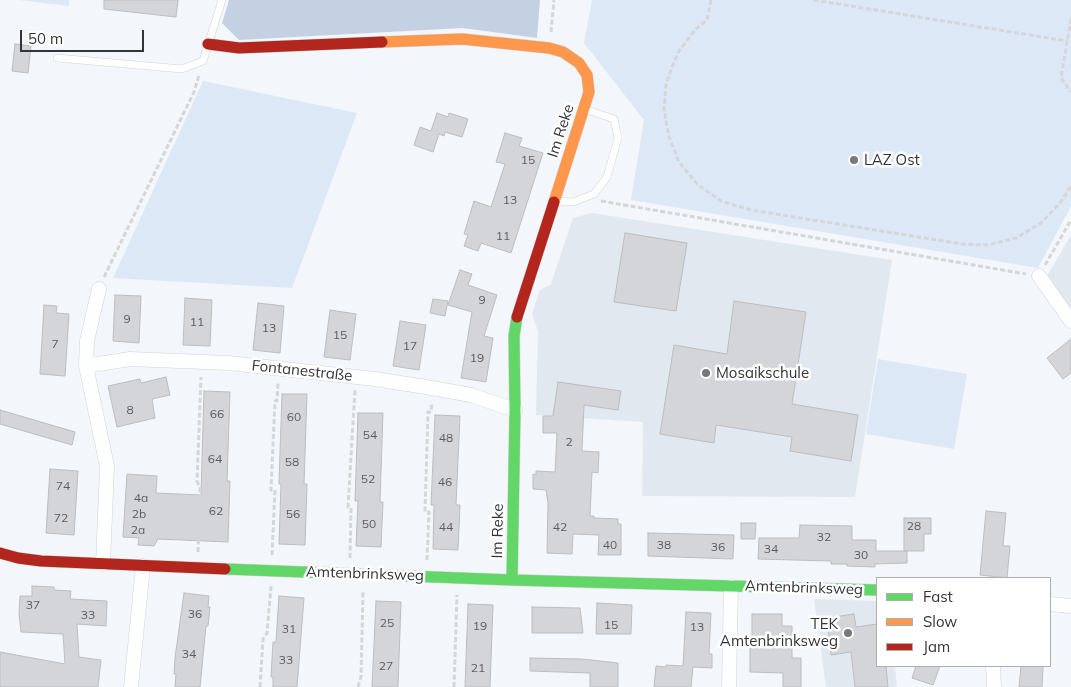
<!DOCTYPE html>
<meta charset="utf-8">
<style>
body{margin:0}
#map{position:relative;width:1071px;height:687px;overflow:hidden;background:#f3f6fa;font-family:Mulish,sans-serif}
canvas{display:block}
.legend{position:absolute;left:876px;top:577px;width:175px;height:90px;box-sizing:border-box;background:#fff;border:1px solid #adaeaf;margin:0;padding:6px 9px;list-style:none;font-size:15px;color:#323437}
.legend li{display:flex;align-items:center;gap:10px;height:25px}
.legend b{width:25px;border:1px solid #adaeaf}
.scale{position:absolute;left:20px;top:30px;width:124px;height:22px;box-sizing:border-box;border:2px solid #323437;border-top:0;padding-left:6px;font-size:15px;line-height:18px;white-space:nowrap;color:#323437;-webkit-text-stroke:4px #fff;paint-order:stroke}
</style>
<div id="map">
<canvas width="1071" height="687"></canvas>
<ul class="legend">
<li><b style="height:6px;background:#63d668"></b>Fast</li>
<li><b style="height:6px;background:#ff974d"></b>Slow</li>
<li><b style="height:6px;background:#b3261e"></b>Jam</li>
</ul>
<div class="scale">50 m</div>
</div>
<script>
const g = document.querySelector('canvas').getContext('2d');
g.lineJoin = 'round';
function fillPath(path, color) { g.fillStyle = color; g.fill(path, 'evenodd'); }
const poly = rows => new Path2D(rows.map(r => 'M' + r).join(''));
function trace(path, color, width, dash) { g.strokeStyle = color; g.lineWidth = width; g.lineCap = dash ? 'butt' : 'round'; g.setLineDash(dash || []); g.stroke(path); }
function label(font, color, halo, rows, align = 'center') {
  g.font = font + ' Mulish,sans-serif'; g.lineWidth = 5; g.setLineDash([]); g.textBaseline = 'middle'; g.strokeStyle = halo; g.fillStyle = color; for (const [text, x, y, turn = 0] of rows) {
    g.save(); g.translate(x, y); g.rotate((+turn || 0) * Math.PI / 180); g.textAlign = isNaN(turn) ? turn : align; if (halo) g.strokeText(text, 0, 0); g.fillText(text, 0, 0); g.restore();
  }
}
fillPath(poly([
 [592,213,892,260,855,497,642,496,643,422,536,415,538,331,532,314,540,290,551,284,573,218],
 [1071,235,1071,312,1046,278],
 [814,599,877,601,877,666,895,666,897,687,826,687]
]), '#e2e8f0');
fillPath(poly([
 [19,0,69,0,69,6],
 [592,0,1071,0,1071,206,1038,268,631,200,644,120,584,43],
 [203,81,357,113,292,288,113,278],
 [878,359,967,374,954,449,866,434]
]), '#dde8f6');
fillPath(poly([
 [229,0,540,0,537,38,463,28,239,40,222,23]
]), '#c4d1e2');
const building = poly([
 [104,0,178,0,176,17,104,9,104,0],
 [15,44,31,46,28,73,12,71,15,44],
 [437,113,448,117,449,113,468,119,462,137,445,132,444,136,439,134,433,152,414,145,420,127,431,131,437,113],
 [505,133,522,138,519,146,543,153,511,253,481,243,478,251,464,246,468,235,464,234,474,201,491,207,505,164,496,162,505,133],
 [625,233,687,243,676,311,614,302,625,233],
 [460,270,472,274,468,285,497,295,484,336,493,338,486,382,461,378,472,312,448,305,460,270],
 [115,295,141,296,139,343,113,341,115,295],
 [185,298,212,300,210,346,183,345,185,298],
 [433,299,448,301,445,316,430,313,433,299],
 [734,301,806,312,792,404,858,415,851,461,790,451,792,437,716,425,714,443,660,434,674,345,727,354,734,301],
 [258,303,284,306,280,353,253,350,258,303],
 [44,305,57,306,56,313,69,314,65,376,40,374,44,305],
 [330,310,356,314,350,360,324,357,330,310],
 [400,321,426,325,419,370,393,366,400,321],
 [1071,339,1071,373,1063,379,1047,358,1071,339],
 [166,377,170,395,152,399,155,418,117,427,108,386,140,379,141,383,166,377],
 [558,382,621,391,618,410,584,405,582,451,599,452,598,473,592,472,590,516,594,516,594,518,618,519,618,524,621,524,621,555,598,555,599,535,573,534,572,554,547,553,548,503,546,490,533,489,533,474,536,475,536,471,555,472,557,433,543,433,543,416,553,416,558,382],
 [204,391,230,392,227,481,230,481,228,542,158,539,154,546,138,545,139,538,123,537,127,474,157,476,156,493,201,495,204,391],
 [282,394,307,394,304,484,307,484,305,545,279,544,281,484,279,484,282,394],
 [0,410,75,432,72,445,0,424,0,410],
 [358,413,383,413,380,502,383,502,381,547,356,546,358,501,355,501,358,413],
 [435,415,460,416,456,505,460,505,458,550,433,549,434,505,431,505,435,415],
 [50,469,78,471,74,535,46,533,50,469],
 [986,511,1006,513,1003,546,1010,546,1007,578,980,575,986,511],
 [904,518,931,518,931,534,924,534,924,551,904,551,904,518],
 [741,523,756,523,755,539,741,539,741,523],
 [800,525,852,526,852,540,876,540,876,551,907,551,907,563,875,564,875,567,847,566,847,564,831,564,831,561,758,559,759,538,799,538,800,525],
 [648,533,734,535,733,559,648,556,648,533],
 [32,586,54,587,54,590,71,591,70,599,107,601,106,626,77,624,79,657,101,660,98,687,0,687,0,652,65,664,63,634,21,632,19,614,20,596,32,596,32,586],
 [184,593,209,596,208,607,210,607,208,626,206,626,200,687,175,687,176,674,174,674,175,658,184,593],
 [279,596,304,598,297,687,273,687,273,677,271,677,273,642,276,642,279,596],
 [376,601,401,602,398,687,372,687,376,601],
 [597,603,632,605,631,634,596,634,597,603],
 [468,604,493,605,490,687,465,687,468,604],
 [532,607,580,608,583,633,532,633,532,607],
 [686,612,711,613,709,654,712,654,712,668,693,667,691,687,654,687,656,666,666,667,666,665,683,666,686,612],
 [752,614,782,614,782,626,792,626,792,658,801,658,801,687,783,687,783,673,750,672,750,647,752,647,752,614],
 [854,614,856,627,877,624,877,666,886,666,888,687,855,687,851,652,831,655,827,618,854,614],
 [530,658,582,659,618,663,618,687,590,687,590,673,530,671,530,658],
 [916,666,940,666,933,685,912,678,916,666],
 [1021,666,1043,666,1042,687,1019,687,1021,666]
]);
fillPath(building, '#d3d5d8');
trace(building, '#bbbdc0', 1);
const lane = poly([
 [57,58,182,69,203,61,222,0],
 [557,201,573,202,594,194,607,177,618,138,614,119,584,109]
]);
const street = poly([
 [1039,276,1071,321],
 [99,289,87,341,86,366,107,466,103,564],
 [86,366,130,359,229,363,375,379,432,388,471,395,515,410],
 [1050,604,1071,606],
 [993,666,994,687],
 [131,687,143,566],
 [729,687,731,586]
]);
const fast = poly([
 [225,569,512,580,877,590],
 [512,580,515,410,514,336,517,317]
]);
const slow = poly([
 [382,42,462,39,549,48,563,52,579,63,587,75,589,92,554,202]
]);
const jam = poly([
 [208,44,239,48,382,42],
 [517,317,554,202],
 [0,553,18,558,41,561,225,569]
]);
trace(lane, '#d1d3d6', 8);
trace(street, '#d1d3d6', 15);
trace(fast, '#d1d3d6', 12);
trace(slow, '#d1d3d6', 12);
trace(jam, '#d1d3d6', 12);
trace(poly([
 [711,0,707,20,695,30,679,51,674,62,666,84,664,110,669,137,679,162,697,184,721,201,751,210,962,244,988,245,1016,238,1041,223,1060,203,1071,186],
 [814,0,1067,41],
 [1071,19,1061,78,1071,92],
 [551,32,554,0],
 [601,201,1026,274],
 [1045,265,1071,220],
 [104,277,194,92,199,75],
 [198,552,200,488,197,481,201,377],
 [272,555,275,490,271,490,275,401,277,401,278,383],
 [350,558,351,508,348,507,355,390],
 [427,560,429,512,425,512,428,412,431,412,432,402],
 [260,687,263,639,267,633,271,586],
 [358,687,361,677,363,592],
 [454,687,457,595]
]), '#d5d6d8', 3, [5, 2.5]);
trace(lane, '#fdfefe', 7);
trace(street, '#fdfefe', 14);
trace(fast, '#63d668', 11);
trace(slow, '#ff974d', 11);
trace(jam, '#b3261e', 11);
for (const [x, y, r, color] of [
 [854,160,5,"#76787b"],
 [706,373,5,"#76787b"],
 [848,633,5,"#76787b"]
]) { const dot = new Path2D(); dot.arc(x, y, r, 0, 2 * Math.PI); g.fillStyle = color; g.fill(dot); trace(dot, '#fff', 2); }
label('12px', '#5a5c5f', null, [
 ["15",528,160],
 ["13",510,200],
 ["11",503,236],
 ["9",482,300],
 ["9",127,319],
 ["11",197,322],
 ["13",269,328],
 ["15",340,335],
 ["7",55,344],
 ["17",410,346],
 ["19",477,358],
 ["8",130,410],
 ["66",217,414],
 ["60",294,417],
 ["54",370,435],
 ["48",446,438],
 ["2",569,442],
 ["64",215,459],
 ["58",292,462],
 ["52",368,479],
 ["46",445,482],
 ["74",63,486],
 ["4a",141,498],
 ["62",216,511],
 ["2b",139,514],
 ["56",293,514],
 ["72",61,518],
 ["50",369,524],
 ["28",914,526],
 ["44",446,527],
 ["42",560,527],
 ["2a",138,530],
 ["32",824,537],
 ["40",610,545],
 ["38",664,545],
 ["36",718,547],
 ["34",771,549],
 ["30",861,555],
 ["37",33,605],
 ["36",195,614],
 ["33",88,615],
 ["25",387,623],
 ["15",611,625],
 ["19",480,626],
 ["13",697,627],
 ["31",289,629],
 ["34",189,654],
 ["33",286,660],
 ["27",386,666],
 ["21",478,668]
]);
label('15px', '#323437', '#fff', [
 ["Im Reke",561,131,-72],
 ["Fontanestraße",302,371,6],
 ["Im Reke",498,531,-89],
 ["Amtenbrinksweg",365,574,2],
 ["Amtenbrinksweg",804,588,2]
]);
label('15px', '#323437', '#fff', [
 ["LAZ Ost",864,160],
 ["Mosaikschule",716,373],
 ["TEK",838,624,"right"],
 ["Amtenbrinksweg",838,641,"right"]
], 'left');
</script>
